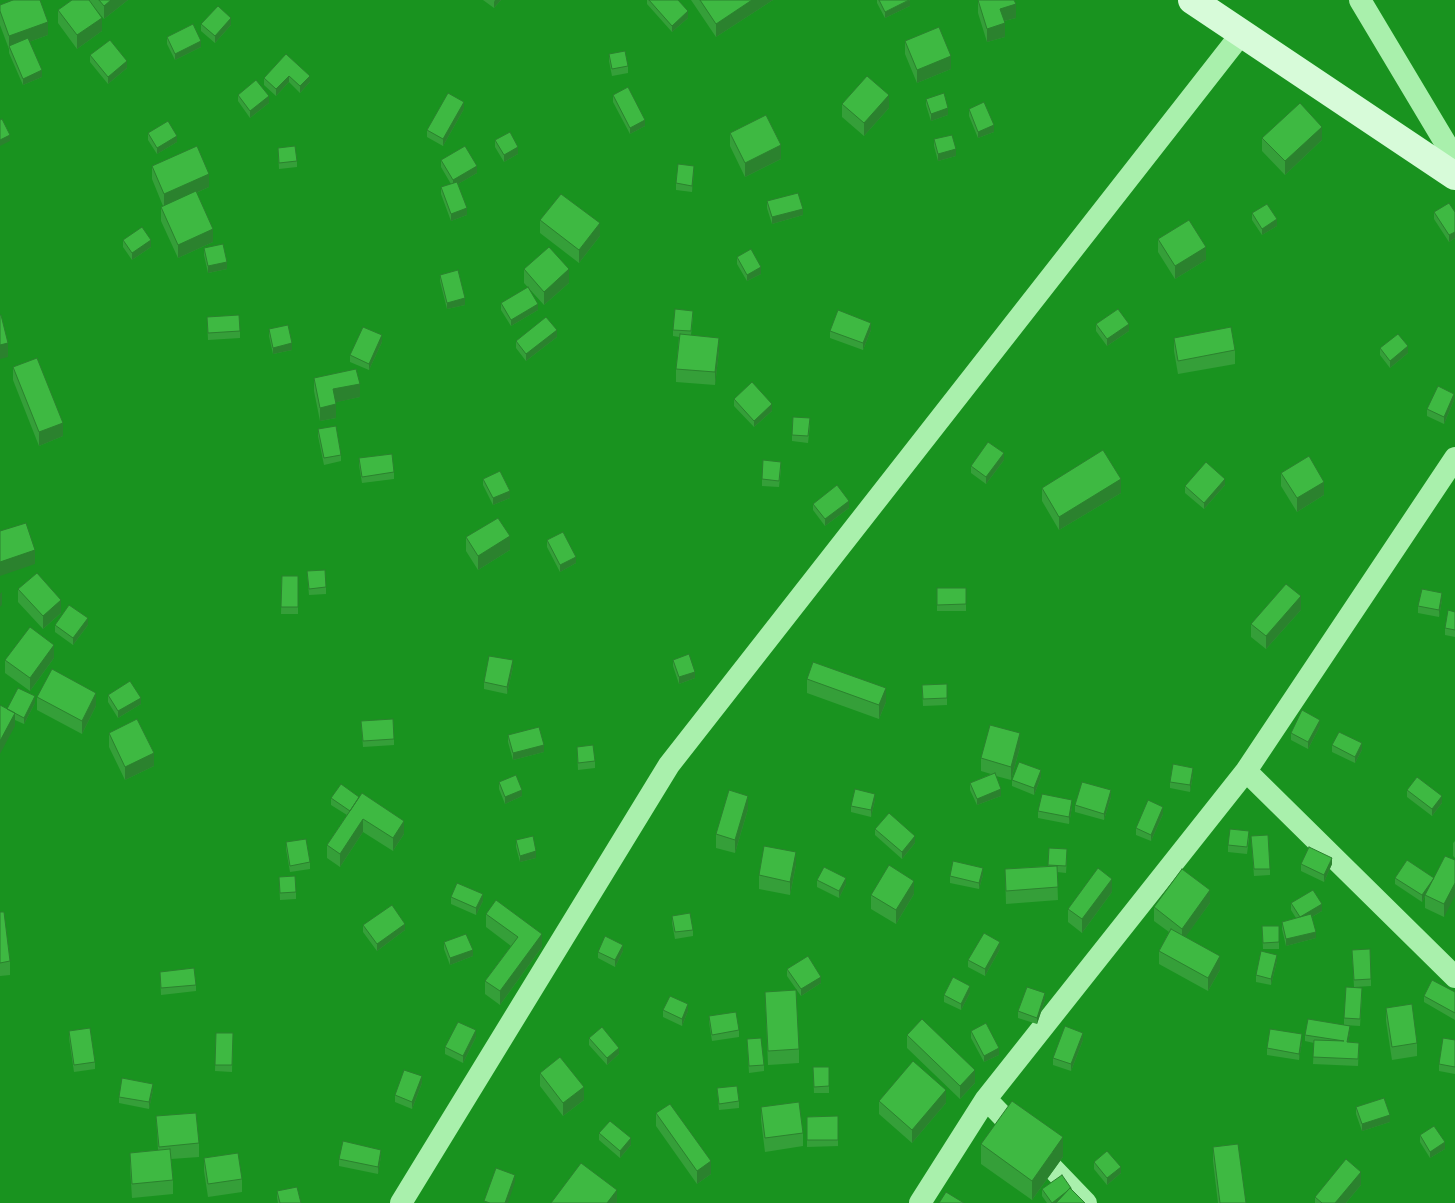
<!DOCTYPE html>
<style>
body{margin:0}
canvas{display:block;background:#19931f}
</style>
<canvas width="1455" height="1203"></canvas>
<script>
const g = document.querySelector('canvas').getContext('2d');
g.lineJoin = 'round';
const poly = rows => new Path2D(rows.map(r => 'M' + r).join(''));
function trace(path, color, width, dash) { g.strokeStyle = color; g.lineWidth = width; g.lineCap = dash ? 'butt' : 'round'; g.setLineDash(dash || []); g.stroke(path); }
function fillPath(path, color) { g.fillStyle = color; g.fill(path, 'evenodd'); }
trace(poly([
 [1360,0,1455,159],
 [1246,771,1455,977],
 [986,1099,1086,1203],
 [401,1203,669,765,1242,33],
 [920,1203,986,1099,1246,771,1455,458]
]), '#a9f0ac', 22);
trace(poly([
 [1192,0,1455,176]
]), '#d7fbd9', 28);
fillPath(poly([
 [72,0,128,0,104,19,94,7,102,31,77,49,58,23,58,10],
 [483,0,501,0,494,8],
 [647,0,678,0,688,18,672,32,647,4],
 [691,0,773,0,716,37],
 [877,0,910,0,910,6,885,18,877,3],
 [978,0,1016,18,1004,21,1005,37,987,42,978,13],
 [0,5,48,35,29,42,42,77,23,85,9,53,9,49,0,25],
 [201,24,231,25,215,43,201,31],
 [167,37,201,47,175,60,167,44],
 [905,41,951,69,917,83,905,54],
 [286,54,310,82,300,93,289,82,276,96,264,85,264,78],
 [609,54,628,66,628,73,612,76,609,61],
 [90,55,127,68,108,84,90,62],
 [238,95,269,103,250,118,238,101],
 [613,95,645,126,630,134,613,102],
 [926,99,948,115,931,121,926,105],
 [842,104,889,108,864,136,842,117],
 [464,109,443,146,427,137,427,130],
 [969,109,994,132,978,138,969,116],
 [148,133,177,142,157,154,148,140],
 [730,133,781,159,745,177,730,146],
 [1262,138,1322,140,1285,175,1262,151],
 [934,139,956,156,938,161,934,146],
 [495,140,518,154,504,162,495,147],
 [278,148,297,161,297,167,279,169],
 [441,160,477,173,458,184,467,215,451,221,441,194,441,187,451,184,441,167],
 [152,166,209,187,196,193,213,242,178,258,161,221,161,207,163,206,152,179],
 [694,173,692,192,676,190,676,183],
 [767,201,803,215,772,224,767,208],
 [1434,212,1455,212,1455,238,1449,242,1434,219],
 [1252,213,1277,226,1262,235,1252,220],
 [540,220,600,236,579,263,540,233],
 [1158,239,1206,260,1175,279,1158,252],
 [123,240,151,247,132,260,123,247],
 [204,248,227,269,208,273,204,255],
 [737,257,761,274,747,281,737,264],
 [524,269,569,283,544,305,524,283],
 [440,275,465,305,447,309,440,281],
 [501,303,538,310,511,326,501,310],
 [207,317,240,331,240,338,208,340],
 [693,317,691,335,719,351,715,385,676,382,676,369,679,337,673,336,673,330],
 [1096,324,1129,331,1107,346,1096,331],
 [269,329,292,350,273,354,269,336],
 [871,330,863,350,830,338,830,331],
 [557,337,526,361,516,348,516,341],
 [1174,338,1235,350,1235,364,1178,374,1174,351],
 [382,342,369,370,350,362,350,355],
 [1380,348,1408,353,1390,368,1380,355],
 [13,367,63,436,39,446,13,380],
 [314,378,360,397,336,402,336,418,320,421,314,391],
 [734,399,772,411,754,427,734,406],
 [1454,400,1444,424,1427,416,1427,409],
 [810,425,808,443,792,441,792,435],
 [318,429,341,455,341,461,324,465,318,436],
 [359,458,394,472,394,479,362,483,359,465],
 [1004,460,986,484,971,473,971,466],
 [781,469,779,487,762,486,762,479],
 [1281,473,1324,495,1297,512,1281,486],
 [483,479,510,498,493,505,483,485],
 [1225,485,1204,509,1185,493,1185,486],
 [1042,488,1121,493,1059,530,1042,501],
 [813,504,849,508,825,526,813,510],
 [466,537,510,550,478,570,466,551],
 [547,540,576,563,560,572,547,547],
 [307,571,326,587,326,594,309,595],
 [282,576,298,576,298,614,281,614],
 [937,588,966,588,966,611,937,611],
 [18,589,61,613,43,629,18,602],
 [1442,600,1439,617,1418,613,1418,606],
 [1301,610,1266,649,1251,637,1251,624],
 [1455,612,1455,637,1445,635,1445,628],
 [55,625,88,625,73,645,55,632],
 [54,658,30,691,5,673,5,660],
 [673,660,695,678,679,684,673,666],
 [513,667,507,694,484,689,484,682],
 [807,679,886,702,879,719,807,693],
 [947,684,947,705,923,706,922,685],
 [108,695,141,704,118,718,108,702],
 [37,697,96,706,82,734,37,710],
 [35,703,24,724,15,720,15,726,7,709],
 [361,721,394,739,394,745,363,747],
 [1320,726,1308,749,1291,740,1291,733],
 [109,733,154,766,125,780,109,747],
 [508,735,544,752,513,760,508,742],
 [1332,745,1362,750,1355,763,1332,752],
 [577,747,595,761,595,768,578,770],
 [1020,747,1011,780,996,776,1001,796,977,805,970,790,970,783,991,774,981,771,981,758],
 [1193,775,1190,792,1170,788,1170,782],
 [1041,777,1034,795,1012,786,1012,780],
 [499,782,522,796,505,804,499,789],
 [1407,790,1442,803,1432,816,1407,797],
 [1111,797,1104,820,1075,812,1075,805],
 [331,798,404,834,393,851,363,832,340,867,327,858,327,845,347,815,331,805],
 [875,800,871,817,851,812,851,806],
 [1072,807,1069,824,1038,818,1038,811],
 [748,809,735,853,716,848,716,834],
 [1163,814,1151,841,1136,835,1136,828],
 [875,829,915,843,902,859,875,835],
 [1251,836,1270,869,1270,875,1254,876],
 [1249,838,1247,854,1228,852,1228,845],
 [516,840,536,858,520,862,516,847],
 [1455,841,1455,858,1453,856,1453,843],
 [286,842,310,862,310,869,290,872,286,849],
 [1049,848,1067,856,1066,873,1057,872,1058,900,1006,904,1005,869,1048,866],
 [1455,860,1444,917,1425,908,1425,896,1422,902,1395,884,1395,878,1434,878],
 [1301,864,1332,864,1324,882,1301,871],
 [796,865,790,895,759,889,759,875],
 [983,875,979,889,950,883,950,876],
 [279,877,296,892,296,899,280,900],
 [817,880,846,884,839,898,817,887],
 [1112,892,1082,933,1068,922,1068,909],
 [914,894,896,924,871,909,871,895],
 [451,897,483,901,476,915,451,904],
 [1210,903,1185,937,1220,970,1208,991,1159,964,1159,951,1169,932,1154,921,1154,907],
 [1291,903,1322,911,1312,917,1316,938,1286,946,1282,929,1282,922,1296,918,1291,910],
 [0,912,10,961,10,975,0,976],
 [486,914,542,947,500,1005,485,994,485,981,511,946,486,927],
 [672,916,693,930,693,936,675,939,672,923],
 [363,925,405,930,377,951,363,932],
 [1262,926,1279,926,1279,949,1263,949],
 [444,942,473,956,450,965,444,949],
 [1000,949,985,976,968,967,968,960],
 [1352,950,1371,979,1371,986,1354,987],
 [623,951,615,967,598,958,598,952],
 [1277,961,1271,985,1256,982,1256,975],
 [787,969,821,983,801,996,787,976],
 [160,972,196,985,196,991,161,995],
 [765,992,799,1049,799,1063,768,1065],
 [1455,992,1455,1020,1424,1002,1424,996],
 [970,993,961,1010,944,1002,944,995],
 [1362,995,1360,1026,1344,1025,1344,1018],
 [1045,1000,1037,1024,1018,1018,1018,1011],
 [1386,1008,1417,1043,1417,1056,1392,1060,1386,1021],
 [663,1010,688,1011,682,1026,663,1017],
 [709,1016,739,1030,739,1037,712,1041,709,1022],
 [69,1031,95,1062,95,1069,74,1072,69,1038],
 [971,1031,999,1055,984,1062,971,1038],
 [216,1033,233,1033,232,1072,215,1071],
 [1350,1033,1348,1042,1359,1043,1358,1066,1313,1064,1314,1043,1305,1041,1305,1035],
 [907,1035,975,1083,960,1099,907,1048],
 [476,1037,463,1063,445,1054,445,1047],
 [589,1038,619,1054,607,1065,589,1045],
 [747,1039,764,1065,764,1071,749,1073],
 [1083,1040,1071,1071,1053,1065,1053,1058],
 [1455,1040,1455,1074,1439,1071,1439,1064],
 [1302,1041,1299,1060,1267,1055,1267,1048],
 [813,1067,829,1067,829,1093,814,1093],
 [540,1073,584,1100,563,1116,540,1086],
 [422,1083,412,1109,395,1102,395,1095],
 [717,1088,739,1101,739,1108,719,1110],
 [153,1090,149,1109,119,1103,119,1097],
 [879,1101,946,1103,912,1143,879,1114],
 [761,1107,803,1133,803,1146,765,1152,761,1120],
 [1356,1107,1390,1122,1362,1131,1356,1114],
 [656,1113,711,1174,697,1184,656,1126],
 [156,1116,199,1143,199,1157,171,1159,173,1180,173,1194,132,1198,130,1166,130,1153,158,1150],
 [838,1116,838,1146,807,1147,807,1117],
 [599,1133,631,1145,620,1158,599,1140],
 [1420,1135,1445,1149,1430,1158,1420,1142],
 [981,1144,1063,1157,1032,1200,981,1164],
 [1213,1147,1246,1203,1218,1203,1213,1161],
 [381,1156,378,1174,339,1166,339,1159],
 [204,1158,242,1179,242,1192,208,1197,204,1171],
 [1094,1162,1121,1173,1107,1185,1094,1169],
 [1361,1185,1346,1203,1315,1203,1315,1197],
 [1042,1189,1071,1190,1085,1203,1047,1203,1042,1196],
 [277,1191,301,1203,278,1203,277,1198]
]), '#359f39');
fillPath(poly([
 [111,0,128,0,104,19,104,6],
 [495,0,501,0,494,8,494,2],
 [752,0,773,0,716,37,716,24],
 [910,0,910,6,885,18,885,12],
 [1016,4,1016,18,1000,22,1000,9],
 [688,11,688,18,672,32,672,26],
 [102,18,102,31,77,49,77,35],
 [231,18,231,25,215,43,215,36],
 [48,22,48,35,10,49,9,46,9,49,9,36],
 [1005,23,1005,37,987,42,987,29],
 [201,41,201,47,175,60,175,54],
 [951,56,951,69,917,83,917,70],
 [127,61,127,68,108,84,108,77],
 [42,70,42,77,23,85,23,79],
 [289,76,289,82,276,96,276,89],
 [310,76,310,82,300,93,300,86],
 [889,95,889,108,864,136,864,123],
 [269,96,269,103,250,118,250,111],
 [464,102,464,109,443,146,443,139],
 [948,108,948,115,931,121,931,114],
 [645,120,645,126,630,134,630,128],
 [994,125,994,132,978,138,978,132],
 [1322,127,1322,140,1285,175,1285,161],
 [10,135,10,141,0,146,0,140],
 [177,136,177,142,157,154,157,148],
 [781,145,781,159,745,177,745,163],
 [518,147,518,154,504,162,504,155],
 [956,149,956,156,938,161,938,154],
 [477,166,477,173,453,187,453,180],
 [694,166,694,173,692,192,692,186],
 [209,174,209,187,164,207,164,194],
 [467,208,467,215,451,221,451,214],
 [803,209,803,215,772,224,772,217],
 [1277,219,1277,226,1262,235,1262,229],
 [600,223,600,236,579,263,579,250],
 [213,229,213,242,178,258,178,245],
 [1455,232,1455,238,1449,242,1449,235],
 [151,240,151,247,132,260,132,253],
 [1206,247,1206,260,1175,279,1175,266],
 [227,262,227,269,208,273,208,266],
 [761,267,761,274,747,281,747,275],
 [569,269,569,283,544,305,544,292],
 [465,298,465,305,447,309,447,303],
 [538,304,538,310,511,326,511,320],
 [871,323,871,330,863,350,863,343],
 [1129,324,1129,331,1107,346,1107,339],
 [557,330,557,337,526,361,526,354],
 [382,335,382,342,369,370,369,364],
 [719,338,719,351,715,385,715,372],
 [8,343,8,357,0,359,0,345],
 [292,343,292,350,273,354,273,348],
 [1408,346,1408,353,1390,368,1390,361],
 [360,384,360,397,333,403,333,389],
 [1454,394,1454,400,1444,424,1444,417],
 [336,404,336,418,320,421,320,408],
 [772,404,772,411,754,427,754,421],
 [63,423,63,436,39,446,39,432],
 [1004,453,1004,460,986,484,986,477],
 [1121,479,1121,493,1059,530,1059,517],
 [1225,479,1225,485,1204,509,1204,503],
 [1324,482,1324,495,1297,512,1297,498],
 [510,491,510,498,493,505,493,498],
 [849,501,849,508,825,526,825,519],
 [510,536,510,550,478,570,478,556],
 [35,550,35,564,0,576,0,562],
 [576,557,576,563,560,572,560,565],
 [2,592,2,605,0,607,0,594],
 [1442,593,1442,600,1439,617,1439,610],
 [1301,596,1301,610,1266,649,1266,636],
 [61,600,61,613,43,629,43,616],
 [88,618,88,625,73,645,73,638],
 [54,645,54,658,30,691,30,678],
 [513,660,513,667,507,694,507,687],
 [695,672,695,678,679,684,679,677],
 [886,688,886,702,879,719,879,705],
 [96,693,96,706,82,734,82,721],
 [35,696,35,703,24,724,24,718],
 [141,698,141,704,118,718,118,711],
 [15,713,15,726,0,754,0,741],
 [1320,720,1320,726,1308,749,1308,742],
 [1020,733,1020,747,1011,780,1011,767],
 [1362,743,1362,750,1355,763,1355,757],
 [544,745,544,752,513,760,513,753],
 [154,753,154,766,125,780,125,767],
 [1193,768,1193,775,1190,792,1190,785],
 [1041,770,1041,777,1034,795,1034,788],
 [1001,789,1001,796,977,805,977,799],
 [522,790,522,796,505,804,505,797],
 [1111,790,1111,797,1104,820,1104,814],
 [875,794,875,800,871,817,871,810],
 [748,796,748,809,735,853,735,840],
 [1442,796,1442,803,1432,816,1432,809],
 [1072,800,1072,807,1069,824,1069,817],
 [1163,807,1163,814,1151,841,1151,835],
 [363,819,363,832,340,867,340,854],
 [404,821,404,834,393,851,393,838],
 [915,836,915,843,902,859,902,852],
 [536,851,536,858,520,862,520,856],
 [796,852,796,865,790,895,790,882],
 [1332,858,1332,864,1324,882,1324,875],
 [983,868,983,875,979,889,979,883],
 [846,878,846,884,839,898,839,891],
 [1434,878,1434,884,1425,895,1425,896,1422,902,1422,895],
 [1112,879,1112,892,1082,933,1082,919],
 [914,881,914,894,896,924,896,910],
 [1455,883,1455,896,1444,917,1444,904],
 [1210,890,1210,903,1182,942,1182,929],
 [483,894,483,901,476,915,476,908],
 [1322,904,1322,911,1300,924,1300,917],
 [405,924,405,930,377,951,377,944],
 [1316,932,1316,938,1286,946,1286,939],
 [542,934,542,947,500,1005,500,991],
 [1000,942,1000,949,985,976,985,969],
 [623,945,623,951,615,967,615,960],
 [473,950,473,956,450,965,450,958],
 [1277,955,1277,961,1271,985,1271,979],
 [1220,956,1220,970,1208,991,1208,978],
 [821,977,821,983,801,996,801,989],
 [970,986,970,993,961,1010,961,1004],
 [1045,993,1045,1000,1037,1024,1037,1018],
 [688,1004,688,1011,682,1026,682,1019],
 [1350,1026,1350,1033,1347,1049,1347,1042],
 [476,1030,476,1037,463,1063,463,1056],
 [1083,1033,1083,1040,1071,1071,1071,1064],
 [1302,1034,1302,1041,1299,1060,1299,1054],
 [619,1048,619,1054,607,1065,607,1058],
 [999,1048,999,1055,984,1062,984,1056],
 [975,1070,975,1083,960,1099,960,1086],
 [422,1076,422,1083,412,1109,412,1102],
 [153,1084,153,1090,149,1109,149,1102],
 [584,1087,584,1100,563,1116,563,1103],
 [946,1090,946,1103,912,1143,912,1130],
 [1390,1115,1390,1122,1362,1131,1362,1124],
 [1063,1137,1063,1157,1032,1200,1032,1181],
 [631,1138,631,1145,620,1158,620,1151],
 [1445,1142,1445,1149,1430,1158,1430,1152],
 [381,1150,381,1156,378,1174,378,1167],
 [711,1161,711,1174,697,1184,697,1171],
 [1121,1167,1121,1173,1107,1185,1107,1178],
 [1361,1172,1361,1185,1346,1203,1335,1203],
 [515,1175,515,1182,508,1203,505,1203],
 [1071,1188,1071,1195,1060,1203,1052,1203],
 [617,1190,617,1203,607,1203]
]), '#2b822e');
const building = poly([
 [13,0,40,0,48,22,9,36,0,11,0,5,13,0],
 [72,0,89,0,102,18,77,35,58,10,72,0],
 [99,0,111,0,104,6,99,0],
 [649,0,678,0,688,11,672,26,649,0],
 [700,0,752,0,716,24,700,0],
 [879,0,909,0,885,12,879,0],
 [978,0,1014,0,1016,4,1000,9,1005,23,987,29,978,0],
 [218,6,231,18,215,36,201,24,218,6],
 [193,24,201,41,175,54,167,37,193,24],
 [939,27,951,56,917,70,905,41,939,27],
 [28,38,42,70,23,79,9,46,28,38],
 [110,40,127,61,108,77,90,55,110,40],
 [625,51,628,66,612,69,609,54,625,51],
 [286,54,310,76,300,86,289,76,276,89,264,78,286,54],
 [867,76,889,95,864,123,842,104,867,76],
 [256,80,269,96,250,111,238,95,256,80],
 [628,87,645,120,630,128,613,95,628,87],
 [448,93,464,102,443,139,427,130,448,93],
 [944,93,948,108,931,114,926,99,944,93],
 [984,102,994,125,978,132,969,109,984,102],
 [1300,103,1322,127,1285,161,1262,138,1300,103],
 [766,115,781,145,745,163,730,133,766,115],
 [2,119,10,135,0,140,0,120,2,119],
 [168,121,177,136,157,148,148,133,168,121],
 [510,132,518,147,504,155,495,140,510,132],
 [952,135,956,149,938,154,934,139,952,135],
 [197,146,209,174,164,194,152,166,197,146],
 [295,146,297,161,279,163,278,148,295,146],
 [465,146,477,166,453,180,441,160,465,146],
 [678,164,694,166,692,186,676,183,678,164],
 [457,182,467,208,451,214,441,187,457,182],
 [196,191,213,229,178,245,161,207,196,191],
 [798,193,803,209,772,217,767,201,798,193],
 [561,194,600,223,579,250,540,220,561,194],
 [1449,203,1455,212,1455,232,1449,235,1434,212,1449,203],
 [1267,204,1277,219,1262,229,1252,213,1267,204],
 [1189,220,1206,247,1175,266,1158,239,1189,220],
 [142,227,151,240,132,253,123,240,142,227],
 [223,244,227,262,208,266,204,248,223,244],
 [549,247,569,269,544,292,524,269,549,247],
 [751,249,761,267,747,275,737,257,751,249],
 [458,270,465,298,447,303,440,275,458,270],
 [528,287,538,304,511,320,501,303,528,287],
 [675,309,693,311,691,331,673,330,675,309],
 [1118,309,1129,324,1107,339,1096,324,1118,309],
 [838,310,871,323,863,343,830,331,838,310],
 [0,315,1,315,8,343,0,345,0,315],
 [239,315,240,331,208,333,207,317,239,315],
 [546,317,557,330,526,354,516,341,546,317],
 [288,325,292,343,273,348,269,329,288,325],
 [363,327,382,335,369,364,350,355,363,327],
 [1231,327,1235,350,1178,361,1174,338,1231,327],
 [680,334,719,338,715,372,676,369,680,334],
 [1398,334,1408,346,1390,361,1380,348,1398,334],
 [37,358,63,423,39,432,13,367,37,358],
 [356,369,360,384,333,389,336,404,320,408,314,378,356,369],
 [752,382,772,404,754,421,734,399,752,382],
 [1438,386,1454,394,1444,417,1427,409,1438,386],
 [793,417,810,418,808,436,792,435,793,417],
 [336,426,341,455,324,458,318,429,336,426],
 [988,442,1004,453,986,477,971,466,988,442],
 [1103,450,1121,479,1059,517,1042,488,1103,450],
 [392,454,394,472,362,477,359,458,392,454],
 [1309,456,1324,482,1297,498,1281,473,1309,456],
 [763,460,781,462,779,481,762,479,763,460],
 [1206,462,1225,479,1204,503,1185,486,1206,462],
 [500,471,510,491,493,498,483,479,500,471],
 [837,485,849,501,825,519,813,504,837,485],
 [498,518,510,536,478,556,466,537,498,518],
 [26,523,35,550,0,562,0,531,26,523],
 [563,532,576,557,560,565,547,540,563,532],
 [325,570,326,587,309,589,307,571,325,570],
 [37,573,61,600,43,616,18,589,37,573],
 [282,576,298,576,298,607,281,607,282,576],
 [1286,584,1301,596,1266,636,1251,624,1286,584],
 [937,588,966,588,966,604,937,605,937,588],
 [1422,589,1442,593,1439,610,1418,606,1422,589],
 [69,605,88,618,73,638,55,625,69,605],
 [1448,610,1455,612,1455,630,1445,628,1448,610],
 [30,627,54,645,30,678,5,660,30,627],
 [689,654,695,672,679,677,673,660,689,654],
 [489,656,513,660,507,687,484,682,489,656],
 [813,662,886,688,879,705,807,679,813,662],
 [52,669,96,693,82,721,37,697,52,669],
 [130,681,141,698,118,711,108,695,130,681],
 [947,684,947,698,923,699,922,685,947,684],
 [18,688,35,696,24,718,7,709,18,688],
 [0,705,15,713,0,741,0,705],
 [1302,710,1320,720,1308,742,1291,733,1302,710],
 [137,719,154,753,125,767,109,733,137,719],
 [393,719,394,739,363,741,361,721,393,719],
 [990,725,1020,733,1011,767,981,758,990,725],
 [539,727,544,745,513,753,508,735,539,727],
 [1339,732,1362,743,1355,757,1332,745,1339,732],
 [593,745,595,761,578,763,577,747,593,745],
 [1019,762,1041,770,1034,788,1012,780,1019,762],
 [1173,764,1193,768,1190,785,1170,782,1173,764],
 [995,773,1001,789,977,799,970,783,995,773],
 [516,775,522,790,505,797,499,782,516,775],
 [1417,777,1442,796,1432,809,1407,790,1417,777],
 [1082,782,1111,790,1104,814,1075,805,1082,782],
 [341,784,359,797,350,811,331,798,341,784],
 [855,789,875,794,871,810,851,806,855,789],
 [729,790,748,796,735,840,716,834,729,790],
 [362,793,404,821,393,838,363,819,340,854,327,845,362,793],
 [1042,794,1072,800,1069,817,1038,811,1042,794],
 [1148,800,1163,807,1151,835,1136,828,1148,800],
 [889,813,915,836,902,852,875,829,889,813],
 [1230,829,1249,831,1247,847,1228,845,1230,829],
 [1268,835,1270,869,1254,869,1251,836,1268,835],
 [533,836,536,851,520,856,516,840,533,836],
 [306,839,310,862,290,866,286,842,306,839],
 [764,846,796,852,790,882,759,875,764,846],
 [1309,847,1332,858,1324,875,1301,864,1309,847],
 [1049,848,1067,849,1066,866,1048,865,1049,848],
 [1445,856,1455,860,1455,883,1444,904,1425,895,1445,856],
 [1407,860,1434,878,1422,895,1395,878,1407,860],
 [953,861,983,868,979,883,950,876,953,861],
 [889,865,914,881,896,910,871,895,889,865],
 [1057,866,1058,887,1006,891,1005,869,1057,866],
 [824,867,846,878,839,891,817,880,824,867],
 [1098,868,1112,879,1082,919,1068,909,1098,868],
 [1182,869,1210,890,1182,929,1154,907,1182,869],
 [295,876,296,892,280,893,279,877,295,876],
 [457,883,483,894,476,908,451,897,457,883],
 [1313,890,1322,904,1300,917,1311,914,1316,932,1286,939,1282,922,1300,917,1291,903,1313,890],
 [496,900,542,934,500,991,485,981,518,937,486,914,496,900],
 [392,905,405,924,377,944,363,925,392,905],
 [0,912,4,912,10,961,0,963,0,912],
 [690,913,693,930,675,932,672,916,690,913],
 [1262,926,1279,926,1279,942,1263,943,1262,926],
 [1171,929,1220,956,1208,978,1159,951,1171,929],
 [984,933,1000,942,985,969,968,960,984,933],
 [466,934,473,950,450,958,444,942,466,934],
 [605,936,623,945,615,960,598,952,605,936],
 [1370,949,1371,979,1354,980,1352,950,1370,949],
 [1261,951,1277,955,1271,979,1256,975,1261,951],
 [808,956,821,977,801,989,787,969,808,956],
 [194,968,196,985,161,988,160,972,194,968],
 [953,977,970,986,961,1004,944,995,953,977],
 [1432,980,1455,992,1455,1013,1424,996,1432,980],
 [1027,987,1045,993,1037,1018,1018,1011,1027,987],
 [1346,987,1362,988,1360,1019,1344,1018,1346,987],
 [796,990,799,1049,768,1051,765,992,796,990],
 [670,996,688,1004,682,1019,663,1010,670,996],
 [1412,1004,1417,1043,1392,1047,1386,1008,1412,1004],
 [736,1012,739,1030,712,1035,709,1016,736,1012],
 [922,1019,975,1070,960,1086,907,1035,922,1019],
 [1308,1019,1350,1026,1347,1042,1359,1043,1358,1059,1313,1057,1314,1040,1344,1041,1305,1035,1308,1019],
 [458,1022,476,1030,463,1056,445,1047,458,1022],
 [986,1023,999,1048,984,1056,971,1031,986,1023],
 [1065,1026,1083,1033,1071,1064,1053,1058,1065,1026],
 [602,1027,619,1048,607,1058,589,1038,602,1027],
 [90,1028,95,1062,74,1065,69,1031,90,1028],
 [1270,1029,1302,1034,1299,1054,1267,1048,1270,1029],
 [216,1033,233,1033,232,1065,215,1065,216,1033],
 [761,1038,764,1065,749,1066,747,1039,761,1038],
 [1443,1038,1455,1040,1455,1067,1439,1064,1443,1038],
 [560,1057,584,1087,563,1103,540,1073,560,1057],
 [913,1061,946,1090,912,1130,879,1101,913,1061],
 [813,1067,829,1067,829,1086,814,1087,813,1067],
 [404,1070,422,1076,412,1102,395,1095,404,1070],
 [122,1078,153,1084,149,1102,119,1097,122,1078],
 [737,1086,739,1101,719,1104,717,1088,737,1086],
 [1384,1098,1390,1115,1362,1124,1356,1107,1384,1098],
 [1012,1101,1063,1137,1032,1181,981,1144,1012,1101],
 [799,1102,803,1133,765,1138,761,1107,799,1102],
 [670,1104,711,1161,697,1171,656,1113,670,1104],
 [196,1113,199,1143,159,1147,156,1116,196,1113],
 [838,1116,838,1140,807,1140,807,1117,838,1116],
 [610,1121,631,1138,620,1151,599,1133,610,1121],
 [1434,1126,1445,1142,1430,1152,1420,1135,1434,1126],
 [343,1141,381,1150,378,1167,339,1159,343,1141],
 [1238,1144,1246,1203,1220,1203,1213,1147,1238,1144],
 [170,1149,173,1180,132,1184,130,1153,170,1149],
 [1107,1151,1121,1167,1107,1178,1094,1162,1107,1151],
 [238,1153,242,1179,208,1184,204,1158,238,1153],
 [1346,1159,1361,1172,1335,1203,1322,1203,1315,1197,1346,1159],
 [581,1163,617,1190,607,1203,551,1203,581,1163],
 [496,1168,515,1175,505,1203,490,1203,484,1201,496,1168],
 [1062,1175,1071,1188,1071,1189,1070,1188,1066,1192,1052,1203,1042,1189,1062,1175],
 [297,1187,301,1203,280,1203,277,1191,297,1187],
 [1070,1188,1085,1203,1056,1203,1070,1188],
 [946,1192,964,1203,939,1203,946,1192]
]);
fillPath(building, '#3eb942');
trace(building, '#2b822e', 1);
</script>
